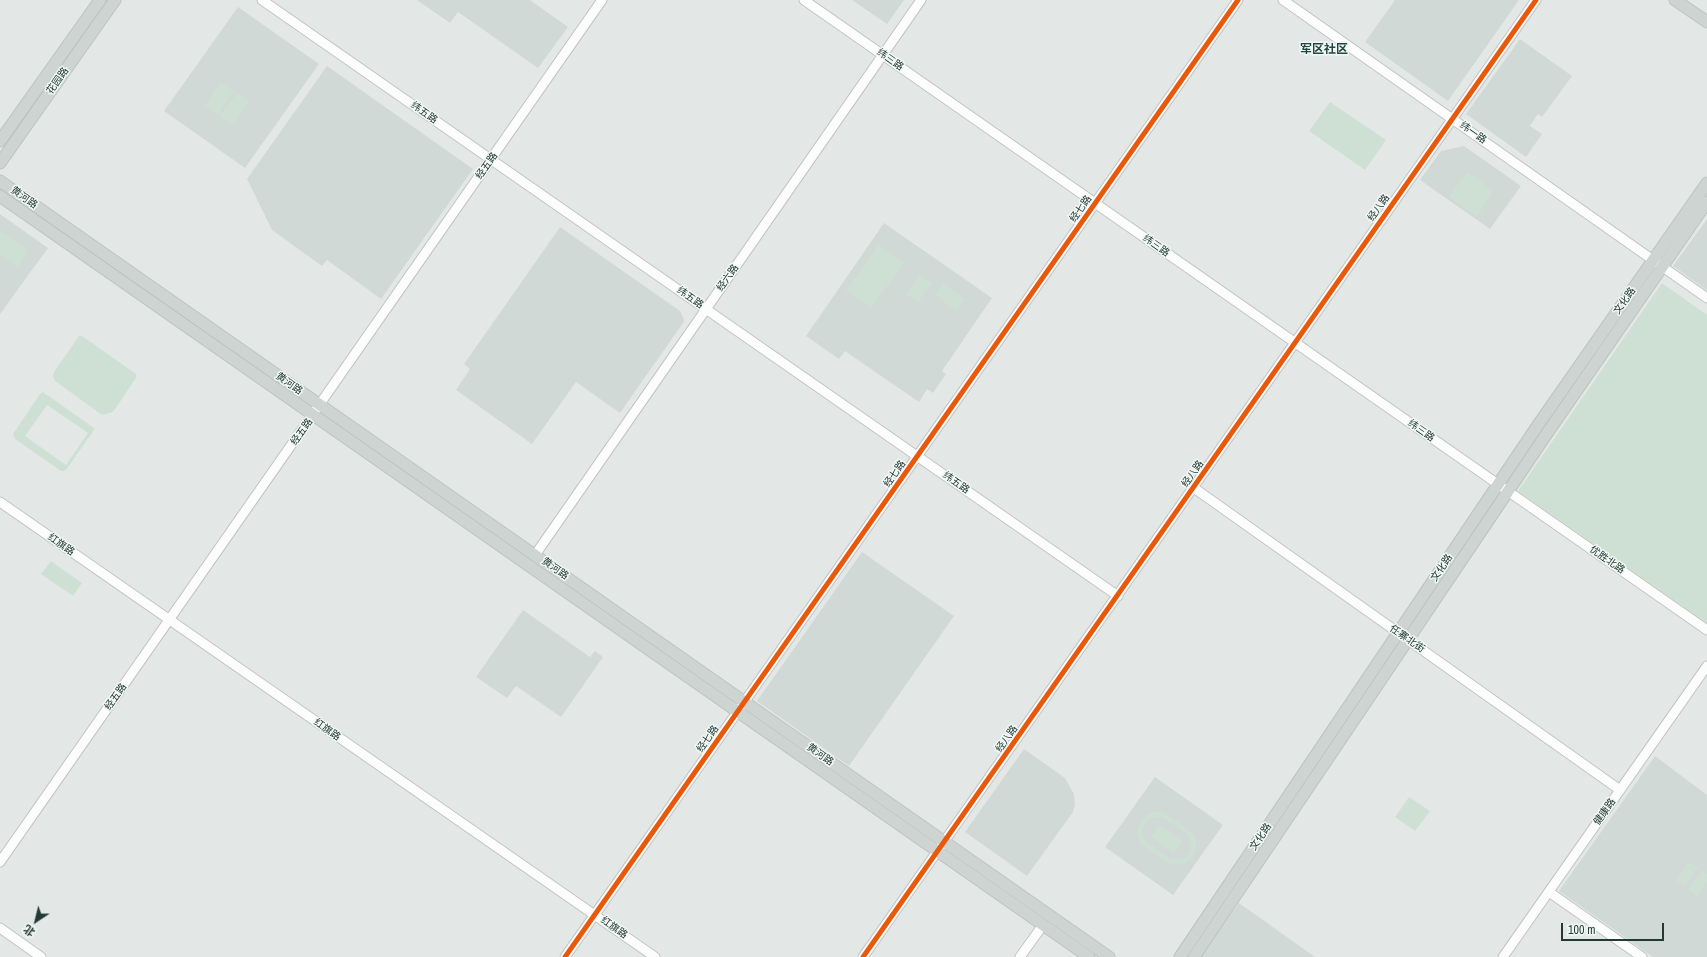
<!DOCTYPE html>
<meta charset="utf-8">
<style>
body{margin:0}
#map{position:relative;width:1707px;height:957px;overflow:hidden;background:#e3e8e6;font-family:"Archivo Narrow","Noto Sans SC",sans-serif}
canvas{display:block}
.north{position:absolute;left:16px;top:901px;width:40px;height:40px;-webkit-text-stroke:3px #f1f7f4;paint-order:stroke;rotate:215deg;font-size:11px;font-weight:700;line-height:16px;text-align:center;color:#233934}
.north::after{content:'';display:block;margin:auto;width:14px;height:18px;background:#233934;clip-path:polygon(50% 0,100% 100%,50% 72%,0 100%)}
.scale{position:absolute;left:1561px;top:923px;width:103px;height:18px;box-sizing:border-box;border:2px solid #233934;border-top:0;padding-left:5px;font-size:12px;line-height:14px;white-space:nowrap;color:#233934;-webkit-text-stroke:3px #f1f7f4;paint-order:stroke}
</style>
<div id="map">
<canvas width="1707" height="957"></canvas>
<div class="north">北</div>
<div class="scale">100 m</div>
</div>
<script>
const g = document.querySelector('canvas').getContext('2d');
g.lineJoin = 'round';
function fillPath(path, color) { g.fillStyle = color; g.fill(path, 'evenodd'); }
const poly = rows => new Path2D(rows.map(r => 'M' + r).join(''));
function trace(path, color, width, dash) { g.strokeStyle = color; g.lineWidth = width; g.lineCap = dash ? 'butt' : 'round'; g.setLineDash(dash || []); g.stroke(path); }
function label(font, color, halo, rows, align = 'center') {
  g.font = font + ' "Archivo Narrow","Noto Sans SC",sans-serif'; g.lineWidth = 3; g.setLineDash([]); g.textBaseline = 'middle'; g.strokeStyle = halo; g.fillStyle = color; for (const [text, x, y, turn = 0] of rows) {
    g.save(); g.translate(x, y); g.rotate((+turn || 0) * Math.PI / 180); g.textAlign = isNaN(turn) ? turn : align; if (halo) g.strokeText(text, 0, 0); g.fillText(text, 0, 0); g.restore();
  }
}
fillPath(poly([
 [417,0,530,0,568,27,538,68,458,12,450,23],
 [852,0,904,0,887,24],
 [1395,0,1519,0,1448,101,1365,42],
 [238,7,319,64,245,168,164,111],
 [1520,39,1572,76,1542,117,1538,114,1530,126,1542,134,1526,157,1466,114],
 [327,66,473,169,381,299,327,260,322,266,272,230,247,179],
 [1464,146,1521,186,1490,229,1420,180,1441,151],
 [0,214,48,248,0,314],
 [1707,219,1707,290,1673,266],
 [884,223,992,298,942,371,946,374,933,393,927,389,919,402,845,351,839,359,806,336],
 [560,227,680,311,684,320,683,323,620,413,576,382,532,444,456,390,470,369,464,364],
 [862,552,954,616,849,766,757,701],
 [523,610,590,657,595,651,603,657,561,717,516,686,507,698,476,677],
 [1024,749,1065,778,1074,794,1075,805,1073,812,1027,876,965,832],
 [1655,756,1707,795,1707,957,1653,957,1559,891],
 [1155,777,1223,825,1173,895,1105,847],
 [1239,903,1315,957,1200,957]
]), '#d1d9d6');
fillPath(poly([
 [221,82,234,91,218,114,205,105],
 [237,93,249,102,233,125,220,116],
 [1330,102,1386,140,1365,170,1309,131],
 [1467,172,1494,191,1477,216,1449,197],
 [0,230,28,250,18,267,0,254],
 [879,245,904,263,871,308,846,290],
 [920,275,932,283,918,302,906,294],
 [943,283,965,299,957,311,935,295],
 [1662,283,1707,315,1707,623,1518,491],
 [79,336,82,336,136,374,136,378,113,412,102,415,55,381,53,376,54,372],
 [43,392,94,428,94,430,66,470,63,471,61,471,15,439,13,434,40,394],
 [47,405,88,433,66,465,25,436],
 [51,561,82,583,73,596,41,574],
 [1409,797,1430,811,1415,831,1395,817],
 [1155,812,1164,812,1191,832,1194,835,1196,843,1196,851,1192,858,1185,863,1177,865,1169,864,1141,844,1137,834,1139,825,1147,815],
 [1156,817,1162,817,1188,835,1191,846,1190,852,1186,857,1177,860,1171,859,1145,841,1142,833,1143,827,1149,819],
 [1159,825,1182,841,1174,853,1151,837],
 [1689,862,1698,868,1684,887,1676,881],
 [1702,871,1707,874,1707,882,1697,896,1688,890]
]), '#cee0d4');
const minor = poly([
 [262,0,1118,596],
 [804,0,1707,630],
 [1283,0,1707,298],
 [1194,488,1620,790],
 [0,502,655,957],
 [535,555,921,0],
 [0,862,602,0],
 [1549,892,1642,957],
 [0,928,41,957],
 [565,957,1238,0],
 [863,957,1536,0],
 [1020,957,1043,925],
 [1503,957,1707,666]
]);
const major = poly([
 [1675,0,1707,22],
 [0,141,100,0],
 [0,163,115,0],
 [0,181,1109,957],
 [0,196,1089,957],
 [1180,957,1538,425,1707,183],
 [1194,957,1548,432,1707,202]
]);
trace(minor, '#c0c5c3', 11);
trace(major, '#bcc4c2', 13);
trace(minor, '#fbfcfb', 9);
trace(major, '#ced4d2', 11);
trace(poly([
 [565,957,1238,0],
 [863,957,1536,0]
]), '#e8590c', 5);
label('10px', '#233934', '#f1f7f4', [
 ["纬三路",890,60,35],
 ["花园路",58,81,-55],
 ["纬五路",424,113,35],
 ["纬一路",1473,133,35],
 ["经五路",487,166,-55],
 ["黄河路",24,198,35],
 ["经八路",1379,208,-55],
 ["经七路",1081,209,-55],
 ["纬三路",1156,246,35],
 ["经六路",728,278,-55],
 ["纬五路",690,298,35],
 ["文化路",1625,301,-55],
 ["黄河路",289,384,35],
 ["纬三路",1421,431,35],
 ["经五路",302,432,-55],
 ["经七路",895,474,-55],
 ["经八路",1193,474,-55],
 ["纬五路",956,483,35],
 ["红旗路",61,545,35],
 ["优胜北路",1607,560,35],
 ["文化路",1442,568,-56],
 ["黄河路",555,569,35],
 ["任寨北街",1407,639,35],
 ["经五路",116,697,-55],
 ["红旗路",327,730,35],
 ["经七路",708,739,-55],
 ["经八路",1007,739,-55],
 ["黄河路",820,755,35],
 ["健康路",1605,812,-55],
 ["文化路",1261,837,-56],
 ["红旗路",614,928,35]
]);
label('bold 12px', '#214941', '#f1f7f4', [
 ["军区社区",1324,50]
]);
</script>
